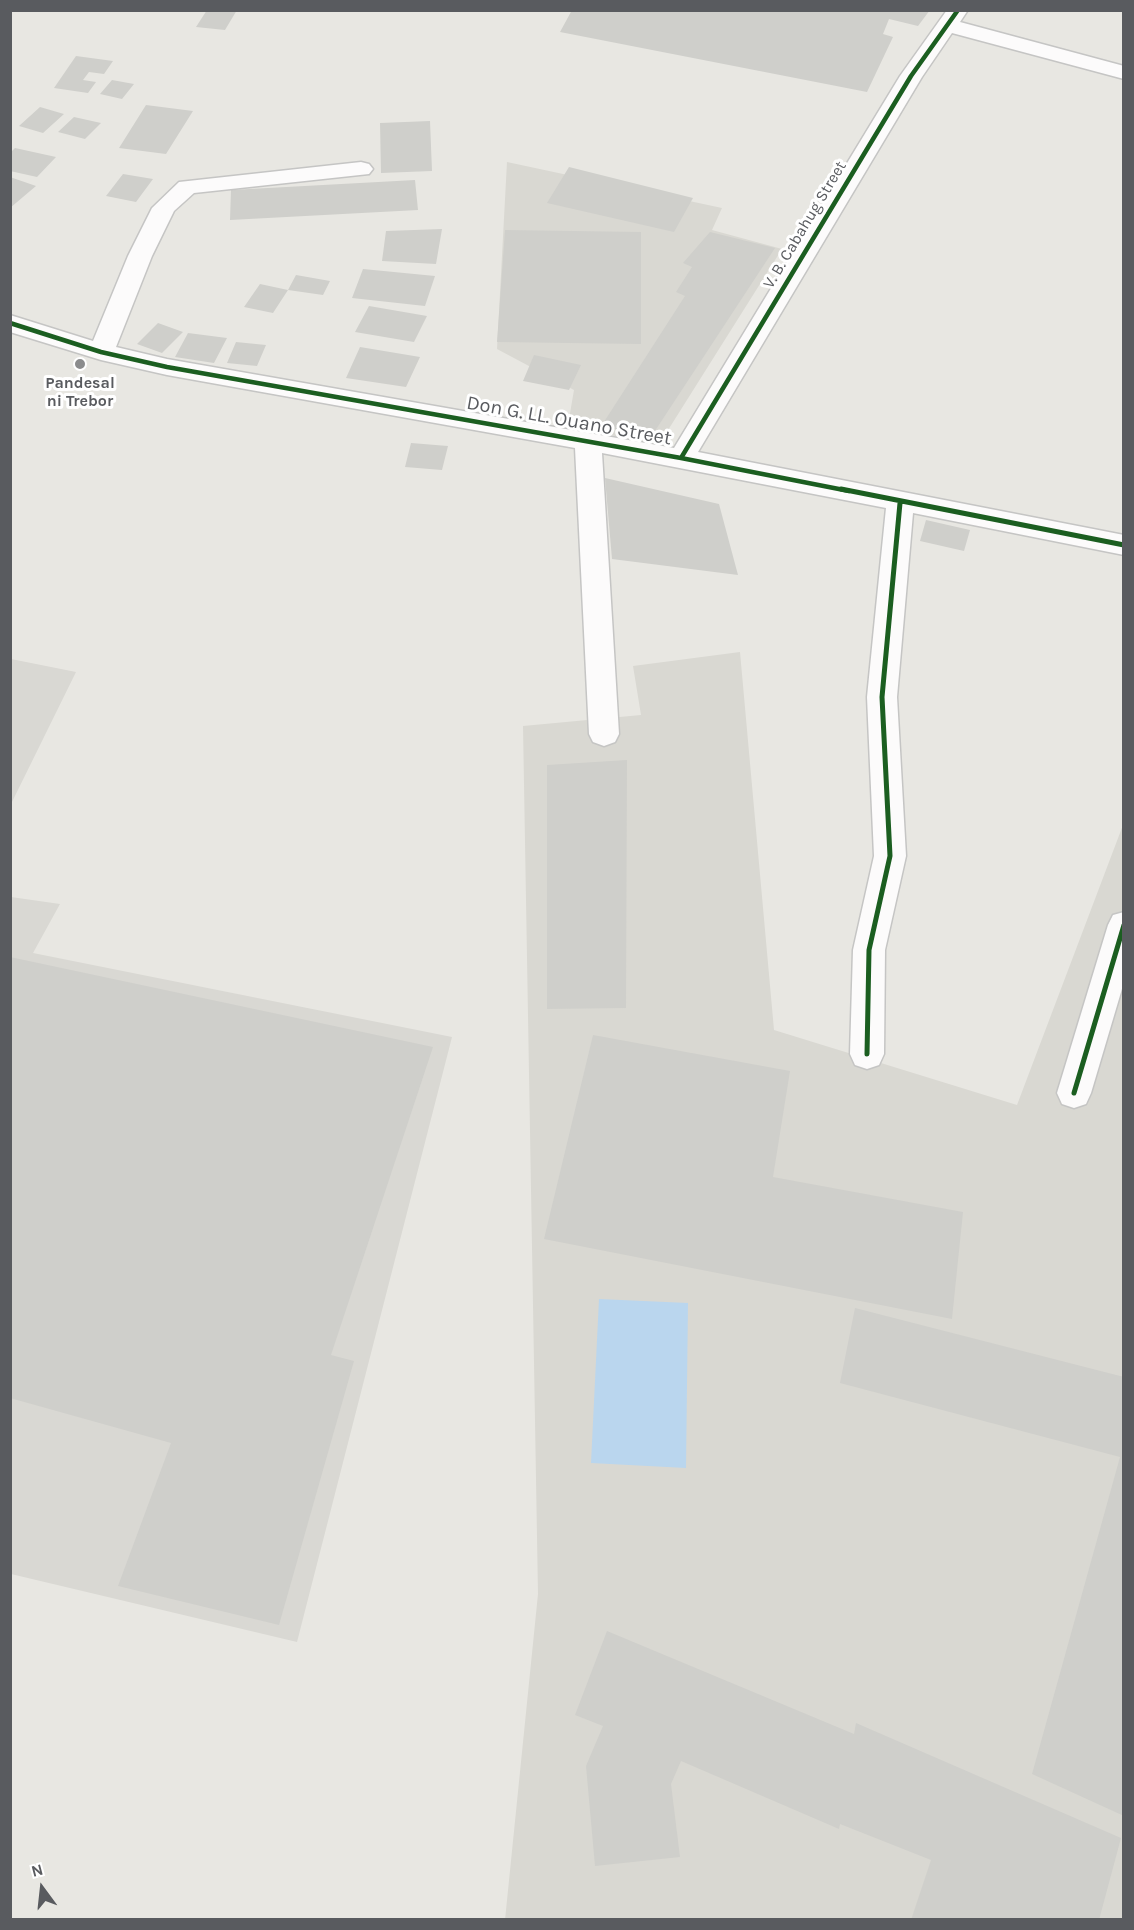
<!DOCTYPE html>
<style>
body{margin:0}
#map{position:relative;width:1134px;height:1930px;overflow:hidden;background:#e8e7e2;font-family:Karla,sans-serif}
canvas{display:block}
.frame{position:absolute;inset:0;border:12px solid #595b5f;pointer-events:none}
.north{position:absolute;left:12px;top:1858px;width:60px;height:60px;-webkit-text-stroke:4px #fff;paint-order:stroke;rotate:345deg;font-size:16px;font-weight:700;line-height:24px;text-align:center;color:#595b5f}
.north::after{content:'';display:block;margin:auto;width:21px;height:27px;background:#595b5f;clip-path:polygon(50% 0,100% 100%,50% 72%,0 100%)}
</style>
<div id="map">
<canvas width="1134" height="1930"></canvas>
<div class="frame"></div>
<div class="north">N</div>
</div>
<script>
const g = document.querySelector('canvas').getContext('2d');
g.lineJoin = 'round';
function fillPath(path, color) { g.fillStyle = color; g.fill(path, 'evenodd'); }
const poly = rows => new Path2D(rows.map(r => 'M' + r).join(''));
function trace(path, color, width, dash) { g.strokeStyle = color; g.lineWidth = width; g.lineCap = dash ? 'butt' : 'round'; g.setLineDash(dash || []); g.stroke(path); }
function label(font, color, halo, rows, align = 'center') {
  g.font = font + ' Karla,sans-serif'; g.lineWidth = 6; g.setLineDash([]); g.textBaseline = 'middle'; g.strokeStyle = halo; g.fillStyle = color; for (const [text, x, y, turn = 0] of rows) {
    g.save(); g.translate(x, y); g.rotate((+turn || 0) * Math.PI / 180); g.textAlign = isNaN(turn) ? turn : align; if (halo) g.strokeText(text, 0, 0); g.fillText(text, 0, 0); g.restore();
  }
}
fillPath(poly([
 [11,659,76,672,11,804,10,659],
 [11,897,60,904,33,953,452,1037,297,1642,11,1574]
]), '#d9d8d3');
fillPath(poly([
 [507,162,722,208,712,230,782,249,658,446,568,425,574,390,497,349],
 [740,652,774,1030,1017,1105,1123,825,1123,1919,505,1920,538,1594,523,726,641,715,633,666]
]), '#d9d8d2');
fillPath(poly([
 [599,1299,688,1303,686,1468,591,1463]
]), '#bad6ee');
fillPath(poly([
 [207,10,237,10,225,30,196,27],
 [572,10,930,10,918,26,889,19,883,34,893,37,867,92,560,32],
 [76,56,113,61,104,74,89,72,83,80,96,82,88,93,54,88],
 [112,80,134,84,122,99,100,94],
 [146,105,193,111,166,154,119,148],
 [40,107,64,114,43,133,19,126],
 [74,117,101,123,85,139,58,132],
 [430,121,432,171,381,173,380,123],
 [15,148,56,157,37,177,10,171,10,153],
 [569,167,693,198,674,232,547,203],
 [123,174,153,179,136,202,106,196],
 [10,177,36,186,10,208],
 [415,180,418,210,230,220,231,190],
 [442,229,436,264,382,261,386,231],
 [505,230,641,232,641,344,497,342],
 [710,232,775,248,649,440,602,425,685,296,676,292,692,267,683,263],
 [363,269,435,276,425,306,352,298],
 [296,275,330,281,323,295,288,290],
 [260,284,288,290,273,313,244,307],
 [369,306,427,316,414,342,355,332],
 [158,323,183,332,162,353,137,344],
 [188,333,227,338,214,363,175,357],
 [236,342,266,345,257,366,227,363],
 [360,347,420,357,406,387,346,378],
 [534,355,581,365,569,390,523,381],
 [411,443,448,446,442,470,405,467],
 [605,478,719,504,738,575,612,559],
 [926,520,970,530,964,551,920,541],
 [627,760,626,1008,547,1009,547,765],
 [10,957,433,1047,331,1355,354,1361,279,1625,118,1586,171,1443,10,1398],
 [593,1035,790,1071,773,1177,963,1212,952,1319,544,1239],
 [855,1308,1124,1377,1124,1816,1032,1774,1120,1457,840,1383],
 [607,1631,854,1734,856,1723,1121,1838,1099,1920,911,1920,931,1860,840,1824,839,1829,681,1761,671,1784,680,1857,595,1866,586,1766,603,1726,575,1715]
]), '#cfcfcb');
const street = poly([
 [947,10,968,10,960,22,1124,66,1124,79,952,33,922,77,698,452,1124,535,1124,555,913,513,897,697,906,856,885,950,884,1054,879,1065,867,1069,855,1065,850,1054,853,950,874,856,867,697,886,508,602,453,619,734,615,742,604,746,593,742,589,734,575,448,167,375,101,360,10,332,10,315,93,341,128,256,152,208,179,182,361,162,369,164,373,169,369,174,194,193,174,211,152,256,116,347,167,359,674,448,900,76,947,10],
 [1124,912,1124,982,1091,1093,1086,1104,1074,1108,1062,1104,1057,1093,1108,925,1113,915,1124,912]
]);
trace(street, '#c5c5c4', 3);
fillPath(street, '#fcfbfb');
trace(poly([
 [10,323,101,352,167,367,681,458,849,491],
 [681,458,911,76,958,10]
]), '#1b5e20', 4.5);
trace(poly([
 [841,489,1124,545],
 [867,1054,869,950,890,856,882,697,900,503],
 [1074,1093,1124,925]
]), '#1b5e20', 5);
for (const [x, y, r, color] of [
 [80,364,6,"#8b8c8d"]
]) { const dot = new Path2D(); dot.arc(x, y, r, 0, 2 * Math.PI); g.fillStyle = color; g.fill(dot); trace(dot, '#fff', 2); }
label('16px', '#595b5f', '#fff', [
 ["V. B. Cabahug Street",805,225,-59]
]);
label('bold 16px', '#595b5f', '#fff', [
 ["Pandesal",80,383],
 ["ni Trebor",80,401]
]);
label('20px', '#595b5f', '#fff', [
 ["Don G. LL. Ouano Street",569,421,10]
]);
</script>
